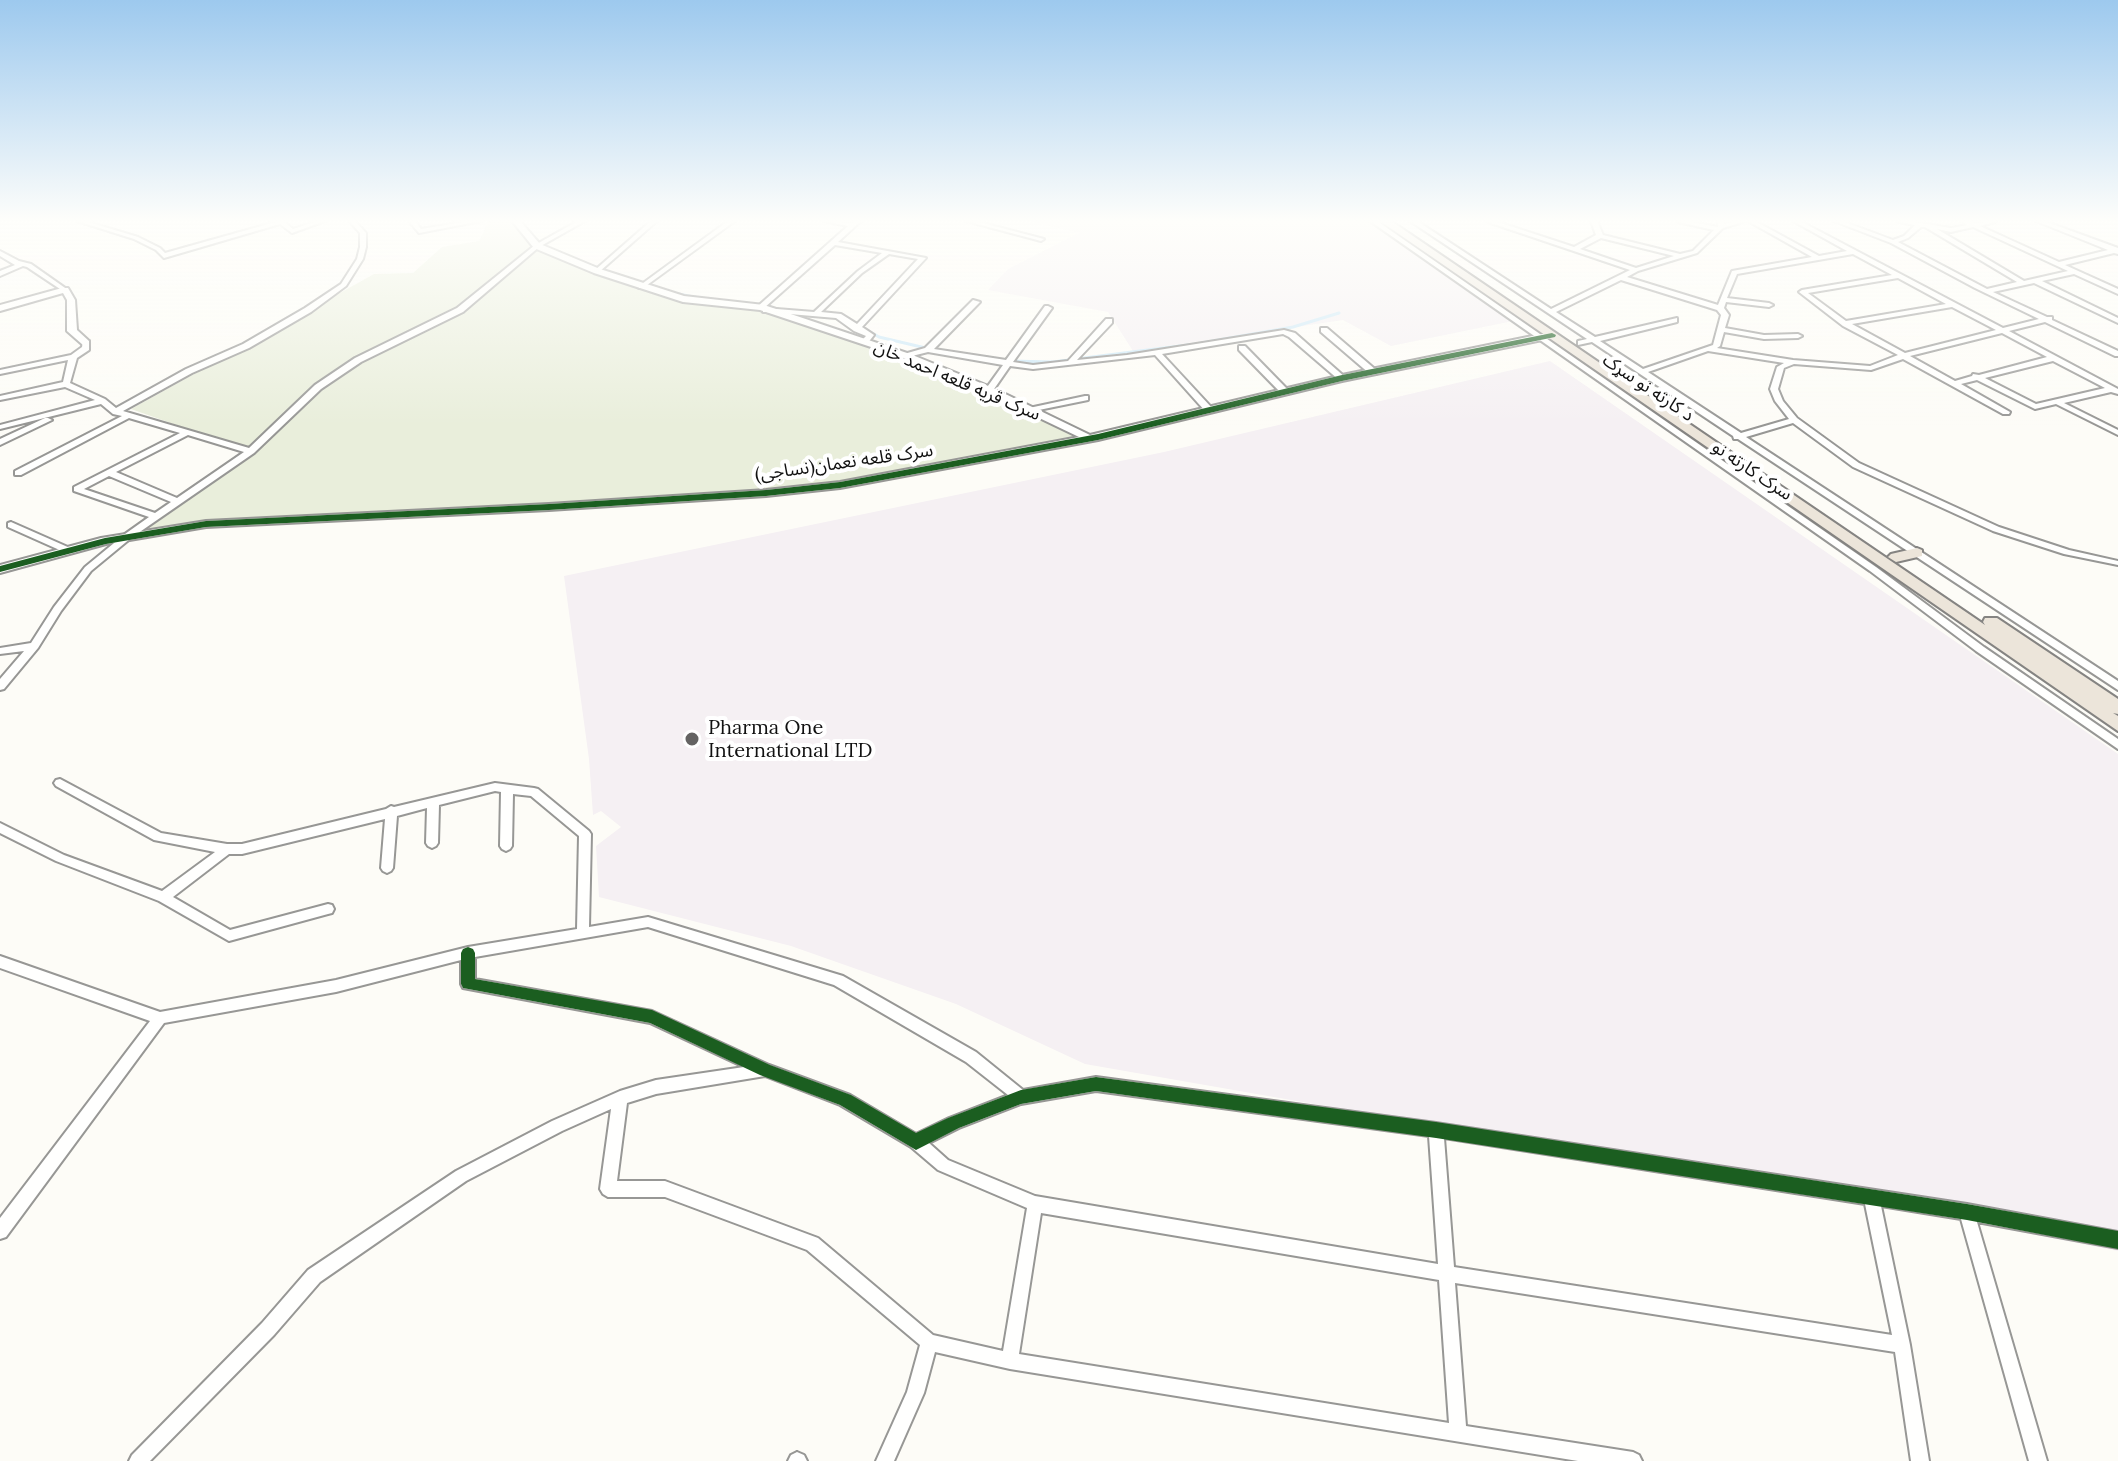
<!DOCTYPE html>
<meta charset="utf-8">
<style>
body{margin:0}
canvas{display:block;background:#fdfcf7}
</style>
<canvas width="2118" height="1461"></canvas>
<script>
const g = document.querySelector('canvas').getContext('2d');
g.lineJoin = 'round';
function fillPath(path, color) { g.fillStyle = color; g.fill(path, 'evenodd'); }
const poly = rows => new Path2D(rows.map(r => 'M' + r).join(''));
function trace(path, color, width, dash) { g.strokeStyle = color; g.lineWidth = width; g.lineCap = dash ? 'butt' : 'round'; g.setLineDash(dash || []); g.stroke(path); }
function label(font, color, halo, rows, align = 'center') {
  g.font = font + ' Lora,"Noto Sans Arabic",serif'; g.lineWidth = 8; g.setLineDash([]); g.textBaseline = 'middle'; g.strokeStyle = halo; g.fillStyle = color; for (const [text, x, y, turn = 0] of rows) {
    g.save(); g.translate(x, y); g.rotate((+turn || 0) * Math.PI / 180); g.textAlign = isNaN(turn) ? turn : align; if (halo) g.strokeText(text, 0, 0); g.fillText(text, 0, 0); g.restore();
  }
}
fillPath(poly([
 [1030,221,1373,221,1518,320,1391,346,1343,320,1133,351,1108,312,988,290,1008,269,1079,233],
 [1550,361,2118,754,2118,1251,1783,1186,1085,1064,956,1004,791,946,599,897,596,846,621,827,601,811,593,815,589,759,564,576,1164,452]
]), '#f5f0f3');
fillPath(poly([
 [493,221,516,221,537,246,683,299,761,307,907,356,1086,437,966,463,766,493,206,524,128,536,250,451,131,409,374,274,413,273,442,247,479,241,488,222]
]), '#e9eedb');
trace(poly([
 [679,294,699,298],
 [860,326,879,337,930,349],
 [1010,361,1053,362,1195,344,1293,327,1339,313]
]), '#cde8f7', 3);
const minor = poly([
 [77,221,85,221,138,237,160,248,165,253,279,221,283,221,293,229,317,221,325,221,292,233,280,224,164,258,156,250,134,239,77,221],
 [349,221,355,221,366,233,366,247,363,259,346,286,311,312,249,348,192,373,123,411,249,448,315,385,355,358,457,308,535,245,578,221,585,221,539,247,463,312,361,362,321,389,254,453,131,538,91,571,61,611,38,648,4,689,0,690,0,679,24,651,0,654,0,648,31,643,54,607,85,567,125,534,149,517,74,491,74,487,180,433,129,418,21,475,15,475,15,471,122,416,113,414,101,404,0,429,0,425,95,400,65,387,0,400,0,396,63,382,68,360,0,374,0,370,71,355,82,347,83,341,89,341,89,350,77,358,70,383,105,399,116,408,186,369,243,344,305,308,341,284,357,259,360,247,360,233,349,221],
 [188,435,244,452,177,498,116,472,188,435],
 [109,476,171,502,155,513,84,489,109,476],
 [409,221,415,221,421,229,469,221,481,221,419,233,409,221],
 [651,221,657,221,599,272,595,272,595,270,651,221],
 [728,221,735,221,643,288,639,288,639,286,728,221],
 [824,221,852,223,855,221,861,221,838,242,926,258,862,327,874,335,867,344,860,342,866,336,854,331,836,318,766,312,763,312,763,309,757,307,848,226,824,221],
 [835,245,882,253,858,271,814,312,764,308,835,245],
 [889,254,918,259,857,324,841,314,821,312,862,273,889,254],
 [966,221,975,221,1044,239,1041,241,966,221],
 [1370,221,1377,221,1876,567,1984,647,2118,739,2118,749,1976,651,1870,571,1370,221],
 [1410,221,1417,221,1551,309,1630,270,1488,222,1487,221,1495,221,1574,247,1596,235,1591,221,1597,221,1603,235,1680,254,1693,251,1714,230,1678,222,1677,221,1687,221,1718,227,1718,221,1724,221,1724,224,1736,221,1744,221,1743,222,1723,228,1697,253,1638,271,1627,277,1718,305,1732,271,1812,257,1748,221,1755,221,1819,256,1847,251,1793,221,1800,221,2003,328,2039,319,1975,288,1891,243,1834,221,1842,221,1893,240,1904,236,1915,225,1899,222,1898,221,1909,221,1951,228,1967,225,1962,221,1969,221,1975,223,1996,221,1995,222,1980,226,2059,262,2108,250,2036,221,2044,221,2118,248,2118,254,2114,253,2065,265,2118,289,2118,294,2074,274,2042,281,2118,318,2118,323,2034,283,1993,292,2047,317,2052,317,2052,320,2118,351,2118,356,2115,356,2045,322,2009,331,2118,389,2118,394,2111,392,2064,403,2118,430,2118,435,2056,404,2035,409,1977,380,1961,384,2010,412,2009,414,2003,414,1903,359,1871,370,1794,364,1784,368,1778,389,1783,401,1797,418,1859,463,1999,527,2069,550,2118,561,2118,565,2064,554,1993,531,1853,467,1793,423,1746,437,2118,681,2118,690,1738,439,1734,439,1733,436,1592,342,1578,345,1578,341,1587,339,1410,221],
 [1921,227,1925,227,2017,282,1987,289,1898,242,1908,238,1921,227],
 [1973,227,2068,271,2024,281,1937,229,1951,232,1973,227],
 [1601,238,1674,256,1636,268,1580,249,1601,238],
 [1853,254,1892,275,1802,290,1799,292,1843,326,1898,355,1870,366,1793,360,1717,348,1720,346,1724,332,1764,339,1798,338,1802,336,1798,334,1764,335,1725,328,1729,315,1724,308,1726,302,1769,307,1773,305,1769,303,1727,298,1737,274,1853,254],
 [1898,278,1946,304,1846,321,1808,293,1898,278],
 [1621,280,1717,310,1721,315,1713,345,1643,369,1600,341,1677,322,1677,318,1595,337,1556,312,1621,280],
 [1952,307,1996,330,1905,353,1852,324,1952,307],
 [2002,333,2047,357,1979,375,1973,374,1972,376,1955,381,1910,356,2002,333],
 [1708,351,1784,363,1777,367,1770,389,1775,401,1789,419,1741,433,1648,372,1708,351],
 [2053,361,2105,388,2036,404,1985,378,2053,361],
 [0,251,19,261,31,264,68,290,63,291,27,267,23,266,0,276,0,271,15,265,0,256,0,251],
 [973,300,980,302,934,349,1006,360,1045,306,1048,306,1052,308,1013,362,1033,365,1068,361,1106,319,1112,319,1112,323,1077,360,1127,355,1284,330,1295,333,1346,378,1339,380,1289,337,1283,334,1162,354,1212,408,1213,410,1209,412,1206,412,1155,355,1033,369,1010,366,992,392,989,392,985,390,1003,365,928,352,904,358,904,354,925,348,973,300],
 [1321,328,1327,328,1376,370,1376,374,1370,374,1321,332,1321,328],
 [1239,346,1245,346,1288,390,1288,394,1282,394,1239,350,1239,346],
 [1085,396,1088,396,1088,400,1029,412,1025,410,1029,408,1085,396],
 [45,418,48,418,52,420,0,445,0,439,45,418],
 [11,522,70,548,72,550,70,552,64,552,8,527,8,523,11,522],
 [60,779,161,833,227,844,242,844,386,809,391,806,394,807,495,783,534,788,538,789,589,831,591,834,589,927,648,917,843,976,976,1052,1023,1090,1096,1077,1436,1123,1967,1204,2118,1232,2118,1248,1977,1222,2047,1461,2029,1461,1961,1219,1881,1206,1910,1345,1929,1461,1911,1461,1895,1352,1455,1283,1466,1426,1633,1452,1639,1455,1642,1461,1578,1461,1010,1369,935,1352,924,1393,894,1461,876,1461,907,1392,920,1345,807,1250,665,1197,608,1197,603,1194,600,1189,611,1109,562,1131,466,1181,320,1282,274,1335,150,1461,129,1461,132,1455,262,1323,308,1270,456,1171,552,1121,620,1091,656,1080,744,1067,650,1023,463,988,461,984,461,960,336,992,164,1023,6,1237,0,1239,0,1218,150,1021,0,968,0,956,160,1012,336,980,468,947,577,929,579,836,531,796,513,794,512,846,510,849,506,851,502,849,500,846,501,792,495,791,439,805,438,843,436,846,432,848,428,846,426,843,427,808,397,816,393,868,391,871,387,873,383,871,381,868,385,819,242,854,229,854,173,897,230,930,328,904,332,905,334,909,332,913,328,914,229,941,159,901,56,861,0,833,0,823,64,855,162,891,215,852,154,840,56,786,54,783,56,780,60,779],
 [648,927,834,985,966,1062,1008,1095,949,1118,916,1134,850,1095,769,1065,652,1011,475,979,475,957,648,927],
 [765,1076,840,1105,911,1147,938,1170,1027,1208,1003,1351,933,1335,818,1238,665,1181,617,1181,627,1103,656,1094,765,1076],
 [1096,1091,1429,1136,1438,1264,1035,1196,948,1160,929,1143,959,1128,1021,1104,1096,1091],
 [1444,1138,1865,1204,1892,1335,1454,1267,1444,1138],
 [1041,1213,1439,1280,1449,1423,1019,1354,1041,1213],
 [797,1452,804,1455,807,1461,788,1461,791,1455,797,1452]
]);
const tertiary = poly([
 [512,221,520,221,540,244,600,269,684,296,764,305,910,354,993,388,1090,435,1342,375,1552,332,1557,335,1552,338,1342,381,1098,440,840,488,766,496,549,510,206,527,106,544,0,573,0,565,101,538,206,521,549,504,766,490,840,482,1079,437,985,392,904,358,760,310,683,302,594,273,534,248,512,221],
 [62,288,68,288,75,300,77,330,89,341,89,345,83,345,67,331,67,300,63,293,0,311,0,305,62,288]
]);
const trunk = poly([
 [1380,221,1391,221,1985,625,1983,622,1985,618,1997,618,2118,699,2118,714,2113,713,2118,716,2118,731,1380,221],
 [1917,548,1922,550,1922,556,1896,562,1888,557,1891,554,1917,548]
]);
trace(minor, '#979795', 4);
trace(tertiary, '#979795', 4);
trace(trunk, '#858482', 4);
fillPath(minor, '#fffffe');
fillPath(tertiary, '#fffffe');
fillPath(trunk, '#ece5da');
fillPath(poly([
 [1552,333,1556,335,1555,337,1342,381,1098,440,840,488,766,496,549,510,206,527,106,544,0,572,0,566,105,538,206,521,549,504,766,490,840,482,1098,434,1342,375,1552,333],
 [468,947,473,949,475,953,475,979,652,1010,770,1065,851,1095,916,1133,948,1118,1021,1090,1096,1077,1436,1122,1967,1204,2118,1231,2118,1249,1967,1220,1436,1138,1096,1091,1021,1104,959,1128,916,1150,840,1105,760,1075,650,1023,463,988,461,984,461,953,463,949,468,947]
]), '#1b5e20');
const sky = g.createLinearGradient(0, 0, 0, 425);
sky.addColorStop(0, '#9dc9ee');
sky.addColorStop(0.52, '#fefefb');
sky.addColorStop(1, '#fefefb00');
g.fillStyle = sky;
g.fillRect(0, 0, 2118, 425);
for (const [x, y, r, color] of [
 [692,739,8,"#646362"]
]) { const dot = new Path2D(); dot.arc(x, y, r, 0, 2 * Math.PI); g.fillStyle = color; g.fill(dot); trace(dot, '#fff', 3); }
label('18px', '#111', '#fff', [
 ["سرک قریه قلعه احمد خان",957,381,23],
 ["د کارته نو سړک",1648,388,34],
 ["سرک قلعه نعمان(نساجی)",844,463,-8],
 ["سرک کارته نو",1752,471,34]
]);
label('20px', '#111', '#fff', [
 ["Pharma One",708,728],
 ["International LTD",708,751]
], 'left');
</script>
